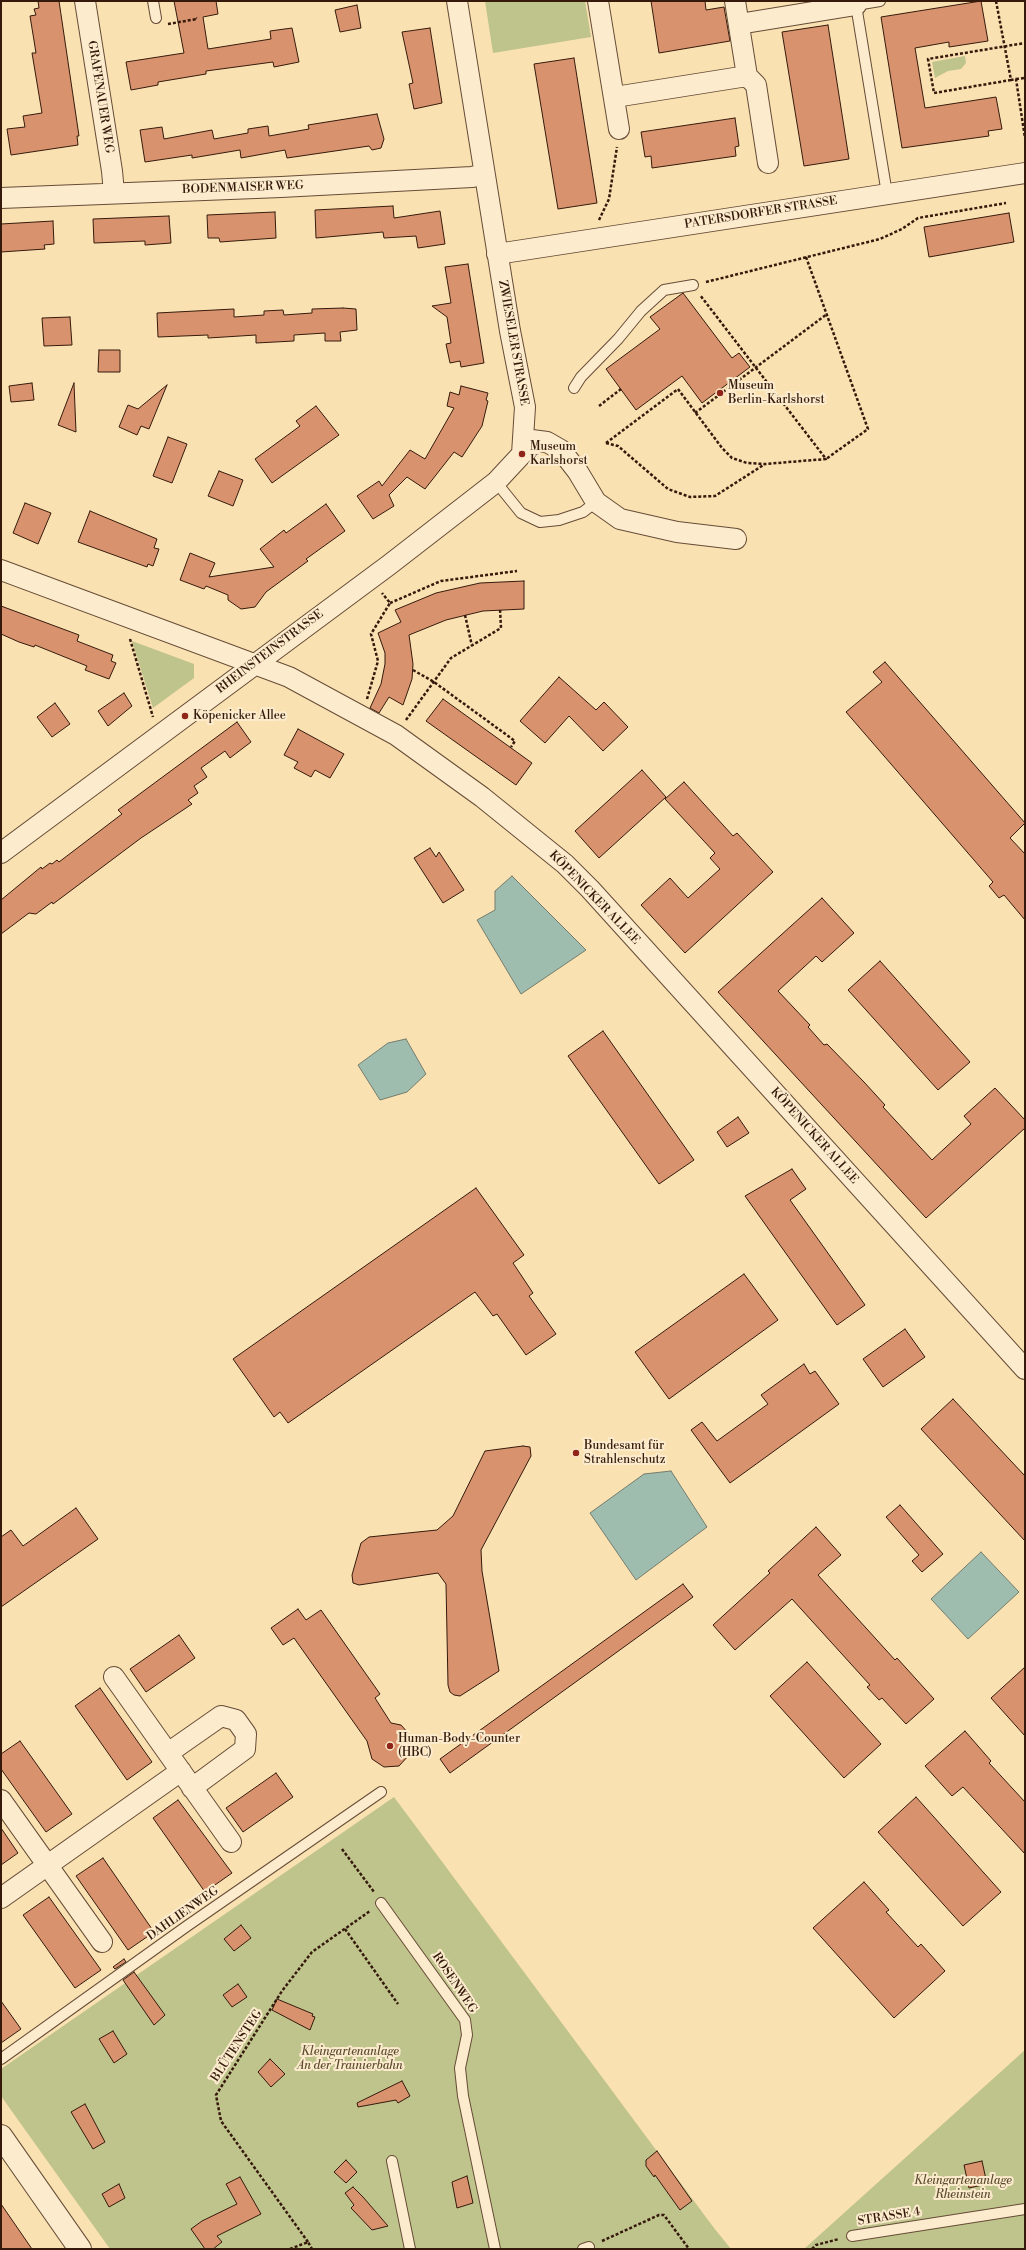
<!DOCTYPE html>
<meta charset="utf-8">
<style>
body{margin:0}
#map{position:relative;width:1026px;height:2250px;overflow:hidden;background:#fae1b2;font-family:"Libre Bodoni",serif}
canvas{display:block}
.frame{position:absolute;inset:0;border:2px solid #351a0c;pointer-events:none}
</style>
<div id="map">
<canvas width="1026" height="2250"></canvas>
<div class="frame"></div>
</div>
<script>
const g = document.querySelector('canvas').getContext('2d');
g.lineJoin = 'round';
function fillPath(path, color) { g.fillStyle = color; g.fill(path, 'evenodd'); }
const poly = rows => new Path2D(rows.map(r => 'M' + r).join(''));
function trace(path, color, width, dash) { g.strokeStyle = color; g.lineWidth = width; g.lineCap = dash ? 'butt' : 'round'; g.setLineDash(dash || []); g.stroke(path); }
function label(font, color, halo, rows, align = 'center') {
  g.font = font + ' "Libre Bodoni",serif'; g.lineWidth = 4; g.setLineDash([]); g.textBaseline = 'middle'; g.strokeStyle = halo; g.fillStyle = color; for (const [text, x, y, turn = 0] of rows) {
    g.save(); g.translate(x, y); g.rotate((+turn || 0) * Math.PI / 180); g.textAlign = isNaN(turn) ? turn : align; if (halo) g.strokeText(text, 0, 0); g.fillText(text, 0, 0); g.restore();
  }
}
fillPath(poly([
 [485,1,585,1,591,37,493,53],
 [965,56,966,63,961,69,948,71,935,78,932,62],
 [132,641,194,664,194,678,153,708],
 [394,1797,714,2228,731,2249,110,2249,1,2096,1,2069],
 [1025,2050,1025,2249,804,2249]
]), '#bfc38c');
const water = poly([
 [512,876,586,950,521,994,477,920,495,910,495,891,512,876],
 [406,1039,426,1074,407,1092,380,1100,358,1065,388,1043,406,1039],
 [671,1471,707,1527,636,1580,590,1513,644,1474,671,1471],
 [981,1552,1019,1592,968,1639,931,1599,981,1552]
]);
fillPath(water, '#9ebdae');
trace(water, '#747c6d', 1);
const building = poly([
 [38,1,59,1,79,136,77,136,78,145,11,155,7,129,25,127,23,116,42,113,32,53,36,53,30,16,36,15,34,9,39,8,38,1],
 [174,1,216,1,218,14,203,17,208,49,271,39,270,31,292,28,299,62,274,67,273,62,206,71,206,74,158,82,158,85,131,90,126,62,184,53,174,1],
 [651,1,705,1,706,10,724,7,730,41,659,53,651,1],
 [981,1,988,41,949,47,949,42,915,48,925,108,996,97,1002,129,988,131,989,136,902,148,881,17,981,1],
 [357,5,361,28,340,32,335,10,357,5],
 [828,25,849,159,804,166,782,32,828,25],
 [430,28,442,103,414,109,409,84,413,83,402,32,430,28],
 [574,58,597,203,558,209,534,64,574,58],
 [377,114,384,139,381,148,372,150,369,146,287,158,285,150,241,158,240,150,192,158,192,155,145,162,140,130,162,127,164,139,212,130,214,139,248,133,248,129,268,126,269,136,309,129,308,125,377,114],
 [735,118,739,146,735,147,736,156,652,168,651,156,645,157,641,132,735,118],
 [393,206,394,218,440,211,445,244,418,248,416,236,384,238,383,232,316,238,315,210,393,206],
 [275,212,276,238,220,242,219,238,208,238,207,215,275,212],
 [1009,213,1014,242,929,257,924,227,1009,213],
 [169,216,171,243,145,245,145,241,94,243,93,219,169,216],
 [53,221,54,244,44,245,45,249,1,252,1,224,53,221],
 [468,264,484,363,461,367,460,361,450,363,446,344,451,343,447,317,432,306,451,303,445,267,468,264],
 [683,293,732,358,739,353,750,367,702,403,682,376,636,410,606,369,660,329,650,317,683,293],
 [343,308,356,309,357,330,340,332,341,341,325,341,325,333,294,335,294,341,256,343,256,335,208,338,208,335,158,337,157,313,234,309,234,317,264,315,264,311,283,310,284,315,312,313,312,309,343,308],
 [70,317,72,345,44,346,42,318,70,317],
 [99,350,120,350,120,372,98,372,99,350],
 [32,383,34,400,11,402,9,386,32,383],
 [74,383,76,432,58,425,74,383],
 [167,385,149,429,141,426,137,435,119,427,128,405,138,409,167,385],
 [461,386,488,393,486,400,488,401,482,426,462,457,454,452,425,489,407,477,389,495,394,506,373,519,357,496,379,481,382,486,410,450,425,459,454,408,447,406,450,392,459,395,461,386],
 [316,406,339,435,272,483,255,459,300,426,296,421,316,406],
 [168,437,187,444,172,483,153,476,168,437],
 [219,471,243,480,233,506,208,496,219,471],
 [25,503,51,513,38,544,13,533,25,503],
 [326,504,345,531,306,559,308,561,266,592,255,607,241,609,228,600,228,595,206,586,204,589,180,580,190,553,215,563,209,577,274,567,260,549,284,530,286,533,326,504],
 [90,511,157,539,154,548,159,549,153,566,148,564,147,567,78,542,90,511],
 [524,581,524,609,483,611,446,620,409,635,413,664,412,679,403,705,389,697,379,713,370,708,381,684,385,664,385,653,378,633,401,622,395,610,436,593,480,583,524,581],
 [1,606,79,635,77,641,113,655,111,661,116,663,109,679,85,670,87,666,35,645,34,647,19,642,1,634,1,606],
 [885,662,1025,823,1010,838,1025,854,1025,920,1004,895,999,898,989,886,993,882,846,712,882,682,873,672,885,662],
 [559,677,596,710,604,702,628,727,603,751,569,716,545,743,520,721,559,677],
 [124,693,132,706,108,726,98,711,124,693],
 [443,699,532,763,516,785,426,721,443,699],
 [55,703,70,724,52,737,37,717,55,703],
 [237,722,251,742,230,758,225,751,201,768,207,777,194,786,198,793,188,800,192,804,141,838,53,904,52,902,36,914,29,913,1,934,1,900,41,867,42,869,50,863,52,864,57,860,59,862,122,814,118,810,237,722],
 [298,729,344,754,330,778,315,770,311,777,294,768,298,762,284,755,298,729],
 [642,770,666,797,599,858,575,831,642,770],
 [684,782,733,836,737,833,773,872,685,953,641,905,670,878,688,898,720,869,710,858,715,853,665,799,684,782],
 [430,848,436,857,439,852,464,890,443,903,414,858,430,848],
 [822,898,854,933,822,962,816,956,778,991,810,1025,808,1027,824,1045,827,1044,864,1082,885,1105,883,1107,932,1160,971,1124,964,1116,995,1088,1025,1120,1025,1128,926,1218,718,992,822,898],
 [880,961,970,1062,938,1090,848,990,880,961],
 [603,1031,694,1160,659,1184,568,1056,603,1031],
 [738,1117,749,1133,727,1147,717,1132,738,1117],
 [792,1169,806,1189,790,1200,865,1305,837,1325,745,1196,792,1169],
 [476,1188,524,1255,513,1263,533,1293,529,1296,556,1334,526,1355,497,1314,493,1316,475,1292,288,1423,280,1412,274,1417,233,1359,476,1188],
 [744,1274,778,1320,669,1399,635,1352,744,1274],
 [905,1329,925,1357,883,1387,863,1359,905,1329],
 [804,1364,810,1374,815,1371,839,1404,730,1483,691,1430,702,1422,717,1441,768,1404,761,1395,804,1364],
 [953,1399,1025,1476,1025,1541,921,1429,953,1399],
 [523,1446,530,1447,531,1456,481,1550,482,1571,499,1671,460,1696,454,1695,450,1692,448,1685,446,1584,438,1573,359,1585,353,1583,352,1575,361,1543,369,1537,437,1530,453,1516,485,1451,523,1446],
 [900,1505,943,1554,922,1572,912,1561,919,1555,886,1517,900,1505],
 [76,1508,98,1539,1,1607,1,1537,11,1530,23,1546,76,1508],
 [816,1527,841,1555,818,1575,895,1660,897,1658,934,1699,906,1724,882,1698,879,1700,867,1687,870,1685,792,1599,735,1650,713,1625,770,1573,768,1571,816,1527],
 [683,1584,693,1597,450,1773,440,1759,683,1584],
 [298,1609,306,1620,321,1610,380,1694,375,1698,391,1723,401,1725,409,1734,412,1743,410,1754,399,1766,384,1767,372,1759,367,1741,294,1638,283,1645,271,1628,298,1609],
 [179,1635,195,1658,146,1692,130,1669,179,1635],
 [807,1662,881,1744,844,1778,770,1696,807,1662],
 [1025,1667,1025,1736,991,1698,1025,1667],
 [100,1688,152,1762,127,1780,75,1706,100,1688],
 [965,1731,991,1761,989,1763,1025,1802,1025,1854,963,1787,952,1796,925,1766,965,1731],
 [20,1741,72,1814,46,1832,1,1769,1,1754,20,1741],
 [276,1773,293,1797,243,1832,226,1808,276,1773],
 [916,1797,1001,1892,963,1926,878,1832,916,1797],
 [178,1800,232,1873,205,1892,153,1818,178,1800],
 [1,1828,18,1853,1,1865,1,1828],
 [103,1858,154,1932,128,1950,76,1876,103,1858],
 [864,1882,889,1910,886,1912,918,1947,921,1944,945,1971,894,2018,813,1928,864,1882],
 [49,1897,101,1970,75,1988,23,1915,49,1897],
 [241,1925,251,1938,234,1951,224,1939,241,1925],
 [124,1959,126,1962,115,1969,113,1967,124,1959],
 [134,1972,165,2015,154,2025,123,1980,134,1972],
 [238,1984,247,1997,232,2007,223,1995,238,1984],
 [277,1999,313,2014,312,2016,315,2017,310,2030,272,2010,277,1999],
 [1,2001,21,2029,1,2043,1,2001],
 [113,2031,127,2054,114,2063,99,2039,113,2031],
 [270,2059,285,2074,271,2087,258,2072,270,2059],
 [402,2081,410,2096,398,2103,396,2100,358,2107,357,2103,402,2081],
 [85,2104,105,2142,93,2149,71,2112,85,2104],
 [657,2151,692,2201,680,2210,655,2175,654,2177,646,2166,646,2160,657,2151],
 [346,2160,357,2172,346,2183,334,2172,346,2160],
 [982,2161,987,2184,969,2188,964,2165,982,2161],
 [467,2176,473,2203,457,2208,452,2182,467,2176],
 [240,2177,261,2214,217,2236,222,2242,213,2249,205,2249,191,2229,202,2221,237,2204,226,2184,240,2177],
 [119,2184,125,2198,109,2207,102,2194,119,2184],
 [353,2187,363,2197,388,2226,372,2230,351,2208,354,2205,345,2193,353,2187],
 [1,2204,32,2249,1,2249,1,2204]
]);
fillPath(building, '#d8936e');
trace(building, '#351a0c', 1);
const service = poly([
 [153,1,156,18],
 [880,1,856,5,887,194],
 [574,388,581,377,618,339,641,311,664,290,693,285],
 [496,482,521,513,540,522,559,520,583,512,596,502],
 [381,1903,465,2020,467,2035,460,2068,463,2096,495,2249],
 [1,2059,187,1926,381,1792],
 [392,2161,410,2249],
 [852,2236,1025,2209],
 [583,2249,589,2247]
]);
const minor = poly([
 [85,1,112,171,114,193],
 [598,1,619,129],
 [735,1,747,76,756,85,768,163],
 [739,24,856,5],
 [615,97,747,76],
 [1,198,281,187,472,177,484,174],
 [497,254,1025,173],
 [524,439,547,442,561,450,578,472,596,502,620,519,677,532,736,539],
 [1,570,289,677,396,735,482,797,565,864,590,889,1025,1369],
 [1,853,389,565,496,482,522,454,525,407,510,331,457,1],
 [114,1677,231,1842],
 [168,1753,221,1716,236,1720,246,1734,245,1749,192,1788],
 [1,1800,102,1942],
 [1,1898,181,1771]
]);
const tertiary = poly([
 [1,2136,80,2249]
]);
trace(service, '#664c36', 12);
trace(minor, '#664c36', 22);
trace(tertiary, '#664c36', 24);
trace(poly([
 [996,1,1011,80,1016,79,1025,138],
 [168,24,197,19,196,18],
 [1016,79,1025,78],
 [1011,80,934,93,928,59,1025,43],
 [599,220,609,199,617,147],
 [806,257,868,429,826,459],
 [706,282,880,239,902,229,918,218,1006,203],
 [599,406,621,389],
 [695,413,827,314],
 [606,443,678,389,722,448,732,458,747,463,765,464,826,459,700,295],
 [606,443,618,446,668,489,690,497,715,496,765,464],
 [390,603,441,581,517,571],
 [465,615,472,646],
 [130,639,153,717],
 [413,670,434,682,515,741,511,747],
 [367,699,378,661,371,634,390,603,382,593],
 [406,720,451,658,501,628,500,609],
 [342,1849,374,1892],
 [345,1929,398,2004],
 [602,2241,659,2215,664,2215,689,2249],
 [308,2242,221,2121,216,2095,282,1991,312,1952,370,1911],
 [290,2249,308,2242,312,2249],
 [812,2249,816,2245,839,2239]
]), '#351a0c', 2.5, [3, 2]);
trace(service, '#fceccd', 10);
trace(minor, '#fceccd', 20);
trace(tertiary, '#fceccd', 22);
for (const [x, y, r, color] of [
 [720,393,4,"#8f2418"],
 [522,454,4,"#8f2418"],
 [185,716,4,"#8f2418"],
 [576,1453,4,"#8f2418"],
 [390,1746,4,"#8f2418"]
]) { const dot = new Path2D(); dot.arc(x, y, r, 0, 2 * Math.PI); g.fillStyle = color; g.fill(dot); trace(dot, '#fceccd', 1.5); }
label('12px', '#351a0c', '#fceccd', [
 ["GRAFENAUER WEG",100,97,81],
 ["BODENMAISER WEG",243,188,-2],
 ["PATERSDORFER STRASSE",761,213,-9],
 ["ZWIESELER STRASSE",513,343,80],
 ["RHEINSTEINSTRASSE",270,652,-37],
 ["KÖPENICKER ALLEE",594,898,46],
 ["KÖPENICKER ALLEE",814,1136,48],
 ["DAHLIENWEG",183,1914,-35],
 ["ROSENWEG",454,1983,56],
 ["BLÜTENSTEG",237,2046,-57],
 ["STRASSE 4",889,2217,-9]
]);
label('12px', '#351a0c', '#fceccd', [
 ["Museum",728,386],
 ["Berlin-Karlshorst",728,400],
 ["Museum",530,447],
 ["Karlshorst",530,461],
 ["Köpenicker Allee",193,716],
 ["Bundesamt für",584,1446],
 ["Strahlenschutz",584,1460],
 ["Human-Body-Counter",398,1739],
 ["(HBC)",398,1753]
], 'left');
label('italic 12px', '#5e4d32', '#fceccd', [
 ["Kleingartenanlage",350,2052],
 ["An der Trainierbahn",350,2066],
 ["Kleingartenanlage",963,2181],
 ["Rheinstein",963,2195]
]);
</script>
